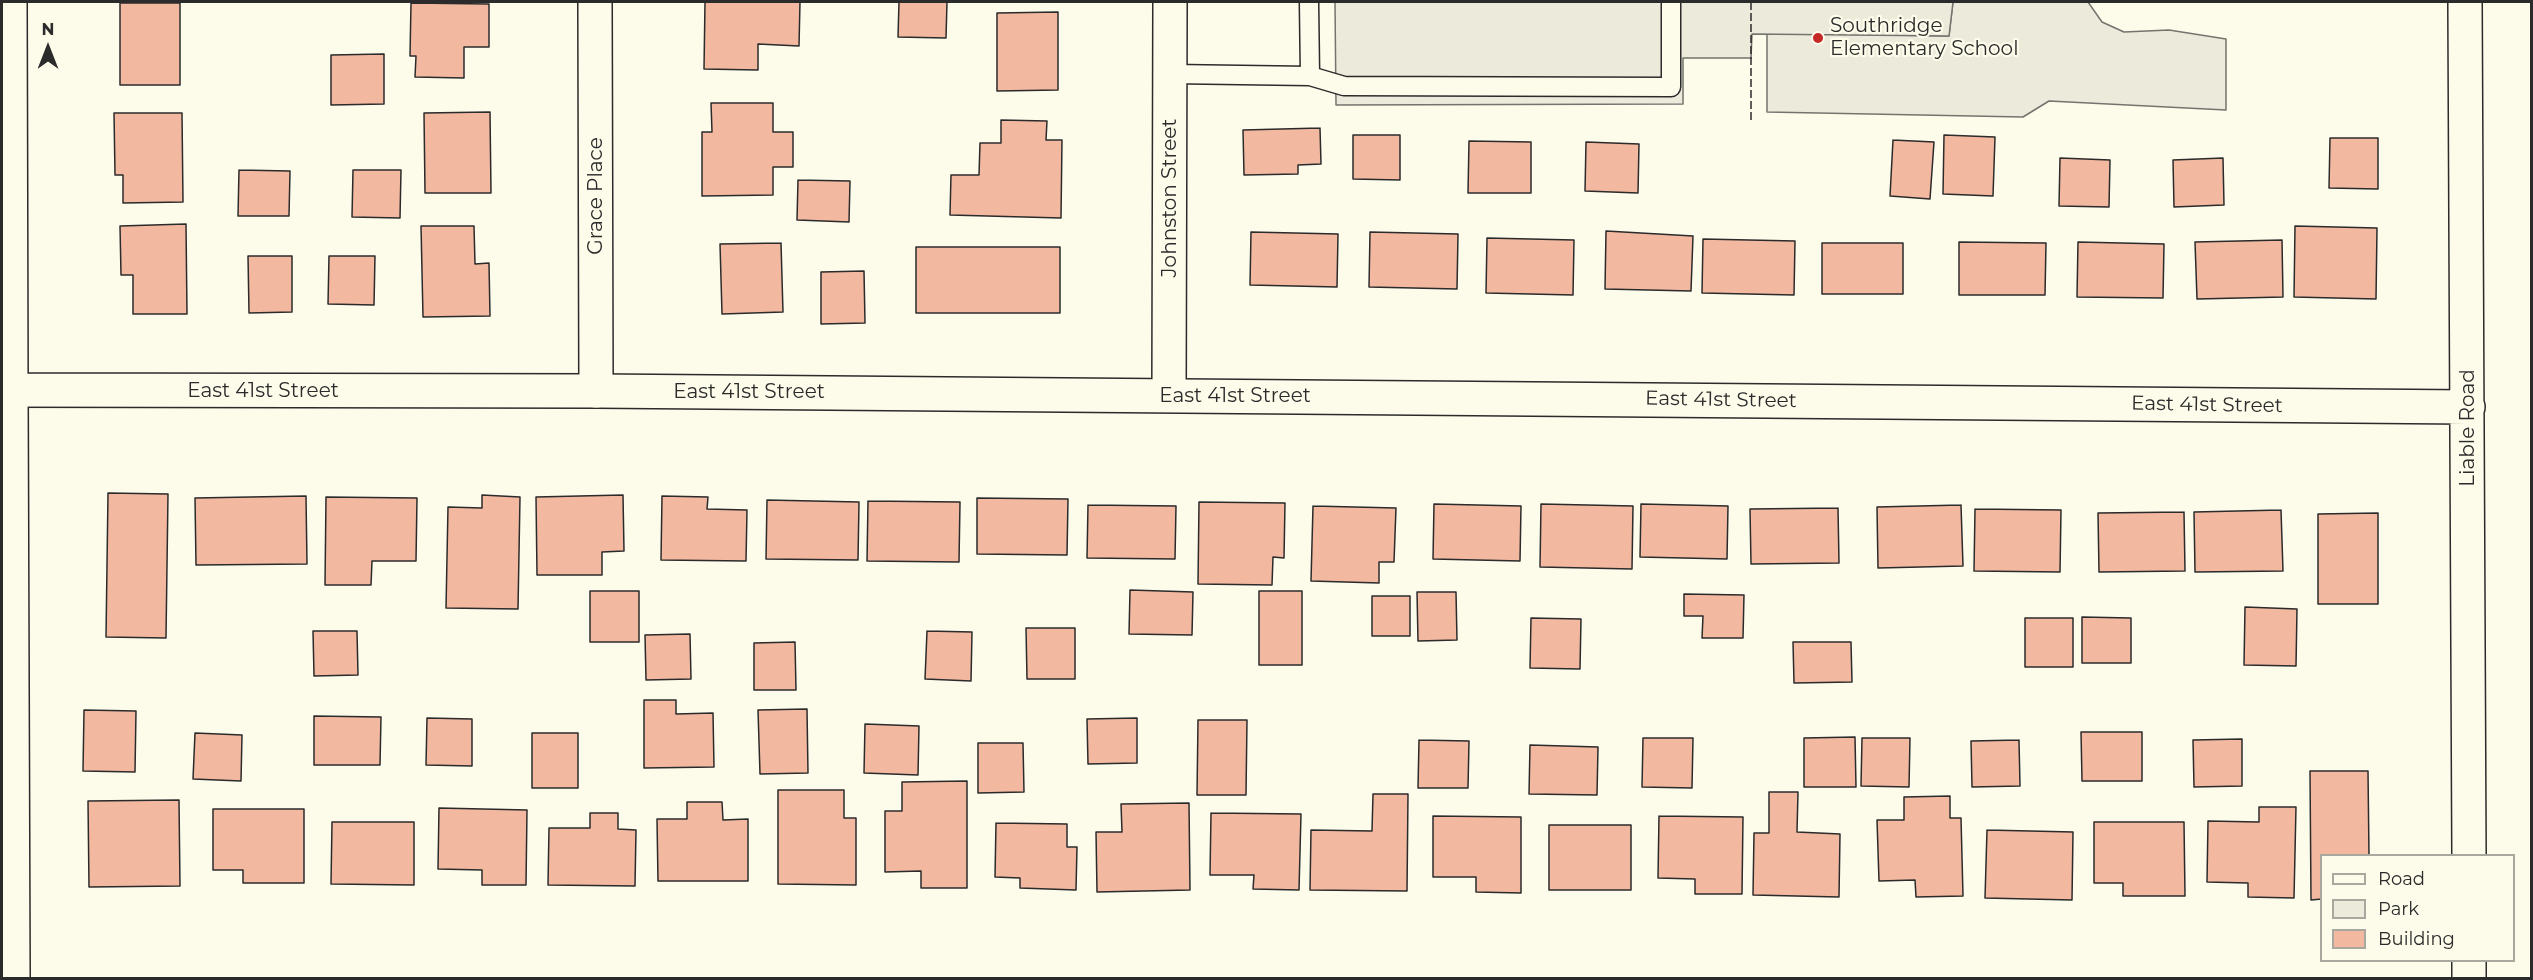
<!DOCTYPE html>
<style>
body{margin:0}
#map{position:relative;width:2533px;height:980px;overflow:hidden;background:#fdfbea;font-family:Montserrat,sans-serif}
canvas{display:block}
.frame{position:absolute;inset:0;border:3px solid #2b2b2b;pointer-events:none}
.legend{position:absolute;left:2320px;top:854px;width:195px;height:108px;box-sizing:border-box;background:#fdfbea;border:2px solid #a9a89e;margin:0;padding:8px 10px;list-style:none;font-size:18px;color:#2b2b2b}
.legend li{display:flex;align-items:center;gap:12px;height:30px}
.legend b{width:30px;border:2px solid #a9a89e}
.north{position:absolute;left:18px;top:18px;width:60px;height:60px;-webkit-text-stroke:4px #fdfbea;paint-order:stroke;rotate:0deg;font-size:16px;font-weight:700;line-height:24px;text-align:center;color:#2b2b2b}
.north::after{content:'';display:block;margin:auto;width:21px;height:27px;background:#2b2b2b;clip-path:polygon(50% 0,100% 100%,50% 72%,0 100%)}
</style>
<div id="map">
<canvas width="2533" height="980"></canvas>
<div class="frame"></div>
<ul class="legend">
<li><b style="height:8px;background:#fdfbea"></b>Road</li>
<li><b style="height:16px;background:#ecebdb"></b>Park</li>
<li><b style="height:16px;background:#f2b8a0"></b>Building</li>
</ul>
<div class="north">N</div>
</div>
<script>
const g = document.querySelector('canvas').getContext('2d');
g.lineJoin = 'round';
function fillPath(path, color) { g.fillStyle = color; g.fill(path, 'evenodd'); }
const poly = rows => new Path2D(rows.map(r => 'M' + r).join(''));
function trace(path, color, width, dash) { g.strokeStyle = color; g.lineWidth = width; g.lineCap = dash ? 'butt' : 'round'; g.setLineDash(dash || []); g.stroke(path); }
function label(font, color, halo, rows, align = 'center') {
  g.font = font + ' Montserrat,sans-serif'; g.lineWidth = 4.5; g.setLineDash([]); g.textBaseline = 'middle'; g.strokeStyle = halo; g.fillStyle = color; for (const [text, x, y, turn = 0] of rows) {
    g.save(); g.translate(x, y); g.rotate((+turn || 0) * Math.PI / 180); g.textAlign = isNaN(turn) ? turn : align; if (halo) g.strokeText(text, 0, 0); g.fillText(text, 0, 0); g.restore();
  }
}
const green = poly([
 [1953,2,2088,2,2102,22,2124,32,2169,30,2226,39,2226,110,2049,101,2023,117,1767,112,1767,33,1949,36,1953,2]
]);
fillPath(green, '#ecebdb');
trace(green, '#74746e', 1.5);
const parking = poly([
 [1335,2,1953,2,1949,36,1752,34,1751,58,1683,58,1683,104,1336,105,1335,2]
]);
fillPath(parking, '#eceadb');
trace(parking, '#74746e', 1.5);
const building = poly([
 [705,2,800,2,799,46,758,44,758,70,704,69,705,2],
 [899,2,947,2,946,38,898,37,899,2],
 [120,3,180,3,180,85,120,85,120,3],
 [411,3,489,4,489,47,464,47,464,78,415,77,416,56,410,56,411,3],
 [1058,12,1058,90,997,91,997,13,1058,12],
 [384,54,384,104,331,105,331,55,384,54],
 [711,103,773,103,773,132,793,132,793,167,773,167,773,195,702,196,702,132,712,132,711,103],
 [490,112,491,193,425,193,424,113,490,112],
 [114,113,182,113,183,202,123,203,123,175,115,175,114,113],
 [1001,120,1047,121,1046,140,1062,140,1061,218,950,215,951,175,979,175,980,143,1001,143,1001,120],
 [1320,128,1321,164,1298,165,1298,174,1244,175,1243,130,1320,128],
 [1353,135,1400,135,1400,180,1353,179,1353,135],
 [1944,135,1995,137,1993,196,1943,194,1944,135],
 [2330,138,2378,138,2378,189,2329,188,2330,138],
 [1893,140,1934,142,1930,199,1890,196,1893,140],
 [1469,141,1531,142,1531,193,1468,193,1469,141],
 [1586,142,1639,144,1638,193,1585,191,1586,142],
 [2060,158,2110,160,2109,207,2059,206,2060,158],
 [2223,158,2224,205,2174,207,2173,160,2223,158],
 [239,170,290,171,289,216,238,216,239,170],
 [353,170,401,170,400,218,352,217,353,170],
 [798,180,850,181,849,222,797,220,798,180],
 [186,224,187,314,133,314,133,275,121,275,120,226,186,224],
 [421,226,474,226,475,264,489,263,490,316,423,317,421,226],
 [2295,226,2377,228,2376,299,2294,297,2295,226],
 [1606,231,1693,236,1691,291,1605,289,1606,231],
 [1251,232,1338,234,1337,287,1250,285,1251,232],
 [1370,232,1458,234,1457,289,1369,287,1370,232],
 [1487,238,1574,240,1573,295,1486,293,1487,238],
 [1703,239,1795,241,1794,295,1702,293,1703,239],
 [2282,240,2283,297,2197,299,2195,242,2282,240],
 [1959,242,2046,243,2045,295,1959,295,1959,242],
 [2078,242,2164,244,2163,298,2077,297,2078,242],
 [781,243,783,312,722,314,720,244,781,243],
 [1822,243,1903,243,1903,294,1822,294,1822,243],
 [916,247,1060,247,1060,313,916,313,916,247],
 [248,256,292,256,292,312,249,313,248,256],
 [329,256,375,256,374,305,328,304,329,256],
 [864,271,865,323,821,324,821,272,864,271],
 [108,493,168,494,166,638,106,637,108,493],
 [482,495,520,497,518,609,446,608,448,507,482,508,482,495],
 [623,495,624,551,602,552,602,575,537,575,536,497,623,495],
 [306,496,307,564,196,565,195,498,306,496],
 [662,496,708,497,707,509,747,510,746,561,661,560,662,496],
 [326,497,417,498,416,561,372,561,371,585,325,585,326,497],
 [977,498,1068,499,1067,555,977,554,977,498],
 [767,500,859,502,858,560,766,559,767,500],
 [868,501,960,502,959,562,867,561,868,501],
 [1199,502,1285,503,1284,558,1273,557,1272,585,1198,584,1199,502],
 [1434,504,1521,506,1520,561,1433,559,1434,504],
 [1541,504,1633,506,1632,569,1540,567,1541,504],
 [1641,504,1728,506,1727,559,1640,557,1641,504],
 [1088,505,1176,506,1175,559,1087,558,1088,505],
 [1961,505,1963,566,1878,568,1877,507,1961,505],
 [1313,506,1396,508,1394,562,1379,562,1379,583,1311,581,1313,506],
 [1838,508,1839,563,1751,564,1750,509,1838,508],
 [1975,509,2061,510,2060,572,1974,571,1975,509],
 [2281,510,2283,571,2195,572,2194,512,2281,510],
 [2184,512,2185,571,2099,572,2098,513,2184,512],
 [2378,513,2378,604,2318,604,2318,514,2378,513],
 [1130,590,1193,592,1192,635,1129,634,1130,590],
 [590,591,639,591,639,642,590,642,590,591],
 [1259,591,1302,591,1302,665,1259,665,1259,591],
 [1417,592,1456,592,1457,640,1418,641,1417,592],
 [1684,594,1744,595,1743,638,1702,638,1703,616,1684,616,1684,594],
 [1372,596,1410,596,1410,636,1372,636,1372,596],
 [2245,607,2297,609,2296,666,2244,665,2245,607],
 [2082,617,2131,618,2131,663,2082,663,2082,617],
 [1531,618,1581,619,1580,669,1530,668,1531,618],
 [2025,618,2073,618,2073,667,2025,667,2025,618],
 [1026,628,1075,628,1075,679,1027,679,1026,628],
 [313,631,357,631,358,675,314,676,313,631],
 [927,631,972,632,971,681,925,679,927,631],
 [690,634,691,679,646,680,645,635,690,634],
 [795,642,796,690,754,690,754,643,795,642],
 [1793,642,1851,642,1852,682,1794,683,1793,642],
 [644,700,676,700,676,714,713,713,714,767,644,768,644,700],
 [807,709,808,773,760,774,758,710,807,709],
 [84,710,136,711,135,772,83,771,84,710],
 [314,716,381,717,380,765,314,765,314,716],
 [427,718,472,719,472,766,426,765,427,718],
 [1137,718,1137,763,1088,764,1087,719,1137,718],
 [1198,720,1247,720,1246,795,1197,795,1198,720],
 [865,724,919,726,918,775,864,773,865,724],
 [2081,732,2142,732,2142,781,2082,781,2081,732],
 [195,733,242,735,241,781,193,779,195,733],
 [532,733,578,733,578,788,532,788,532,733],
 [1855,737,1856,787,1804,787,1804,738,1855,737],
 [1643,738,1693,738,1692,788,1642,787,1643,738],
 [1862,738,1910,738,1909,787,1861,786,1862,738],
 [2242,739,2242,786,2194,787,2193,740,2242,739],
 [1419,740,1469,741,1468,788,1418,788,1419,740],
 [2019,740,2020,786,1972,787,1971,741,2019,740],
 [978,743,1023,743,1024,792,978,793,978,743],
 [1530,745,1598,747,1597,795,1529,794,1530,745],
 [2310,771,2368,771,2369,856,2322,856,2322,899,2311,900,2310,771],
 [967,781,967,888,921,888,921,871,885,872,885,811,902,811,902,782,967,781],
 [778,790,844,790,844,818,856,818,856,885,778,884,778,790],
 [1769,792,1798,792,1797,832,1840,834,1839,897,1753,895,1754,833,1769,833,1769,792],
 [1373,794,1408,794,1407,891,1310,890,1311,830,1372,831,1373,794],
 [1950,796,1950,818,1961,818,1963,896,1916,897,1915,880,1879,881,1877,820,1904,820,1904,797,1950,796],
 [179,800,180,886,89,887,88,801,179,800],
 [687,802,722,802,723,820,748,819,748,881,658,881,657,819,687,819,687,802],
 [1189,803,1190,890,1097,892,1096,832,1122,832,1121,804,1189,803],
 [2259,807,2296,807,2294,898,2248,897,2248,883,2207,882,2208,821,2259,822,2259,807],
 [439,808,527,810,526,885,482,885,482,870,438,869,439,808],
 [213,809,304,809,304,883,243,883,243,870,213,870,213,809],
 [590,813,618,813,618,829,636,830,635,886,548,885,549,828,590,828,590,813],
 [1211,813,1301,814,1299,890,1253,889,1254,875,1210,875,1211,813],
 [1433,816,1521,817,1521,893,1476,892,1476,877,1433,877,1433,816],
 [1659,816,1743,817,1742,894,1695,894,1695,879,1658,878,1659,816],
 [332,822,414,822,414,885,331,884,332,822],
 [2094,822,2184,822,2185,896,2123,896,2123,883,2094,883,2094,822],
 [996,823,1067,824,1067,847,1077,847,1076,890,1020,888,1020,878,995,877,996,823],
 [1549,825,1631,825,1631,890,1549,890,1549,825],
 [1987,830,2073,832,2072,900,1985,898,1987,830]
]);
fillPath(building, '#f2b8a0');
trace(building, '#2b2b2b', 1.5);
const service = poly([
 [1171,74,1310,76,1309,2],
 [1310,76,1344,86,1671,87,1671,2]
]);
const minor = poly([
 [595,2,596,391],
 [11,390,13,978],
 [1169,395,1170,2]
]);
const tertiary = poly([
 [10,2,11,390],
 [2465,2,2469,856],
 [2,390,596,391,2468,407],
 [2469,960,2469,978]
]);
trace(service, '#2b2b2b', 21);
trace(minor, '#2b2b2b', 36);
trace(tertiary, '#2b2b2b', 36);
trace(service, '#fdfbea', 18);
trace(minor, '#fdfbea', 33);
trace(tertiary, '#fdfbea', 33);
trace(poly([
 [1751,2,1751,120]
]), '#2b2b2b', 1.5, [8, 3]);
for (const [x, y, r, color] of [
 [1818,38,6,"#c62828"]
]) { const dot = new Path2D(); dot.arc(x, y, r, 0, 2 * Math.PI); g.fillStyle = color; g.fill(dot); trace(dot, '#fdfbea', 2); }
label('20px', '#2b2b2b', '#fdfbea', [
 ["Southridge",1830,26],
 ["Elementary School",1830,49]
], 'left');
label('20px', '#2b2b2b', '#fdfbea', [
 ["Grace Place",596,196,-90],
 ["Johnston Street",1170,198,-90],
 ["East 41st Street",263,391],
 ["East 41st Street",749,392],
 ["East 41st Street",1235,396],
 ["East 41st Street",1721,400,1],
 ["East 41st Street",2207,405,1],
 ["Liable Road",2468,428,-90]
]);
</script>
